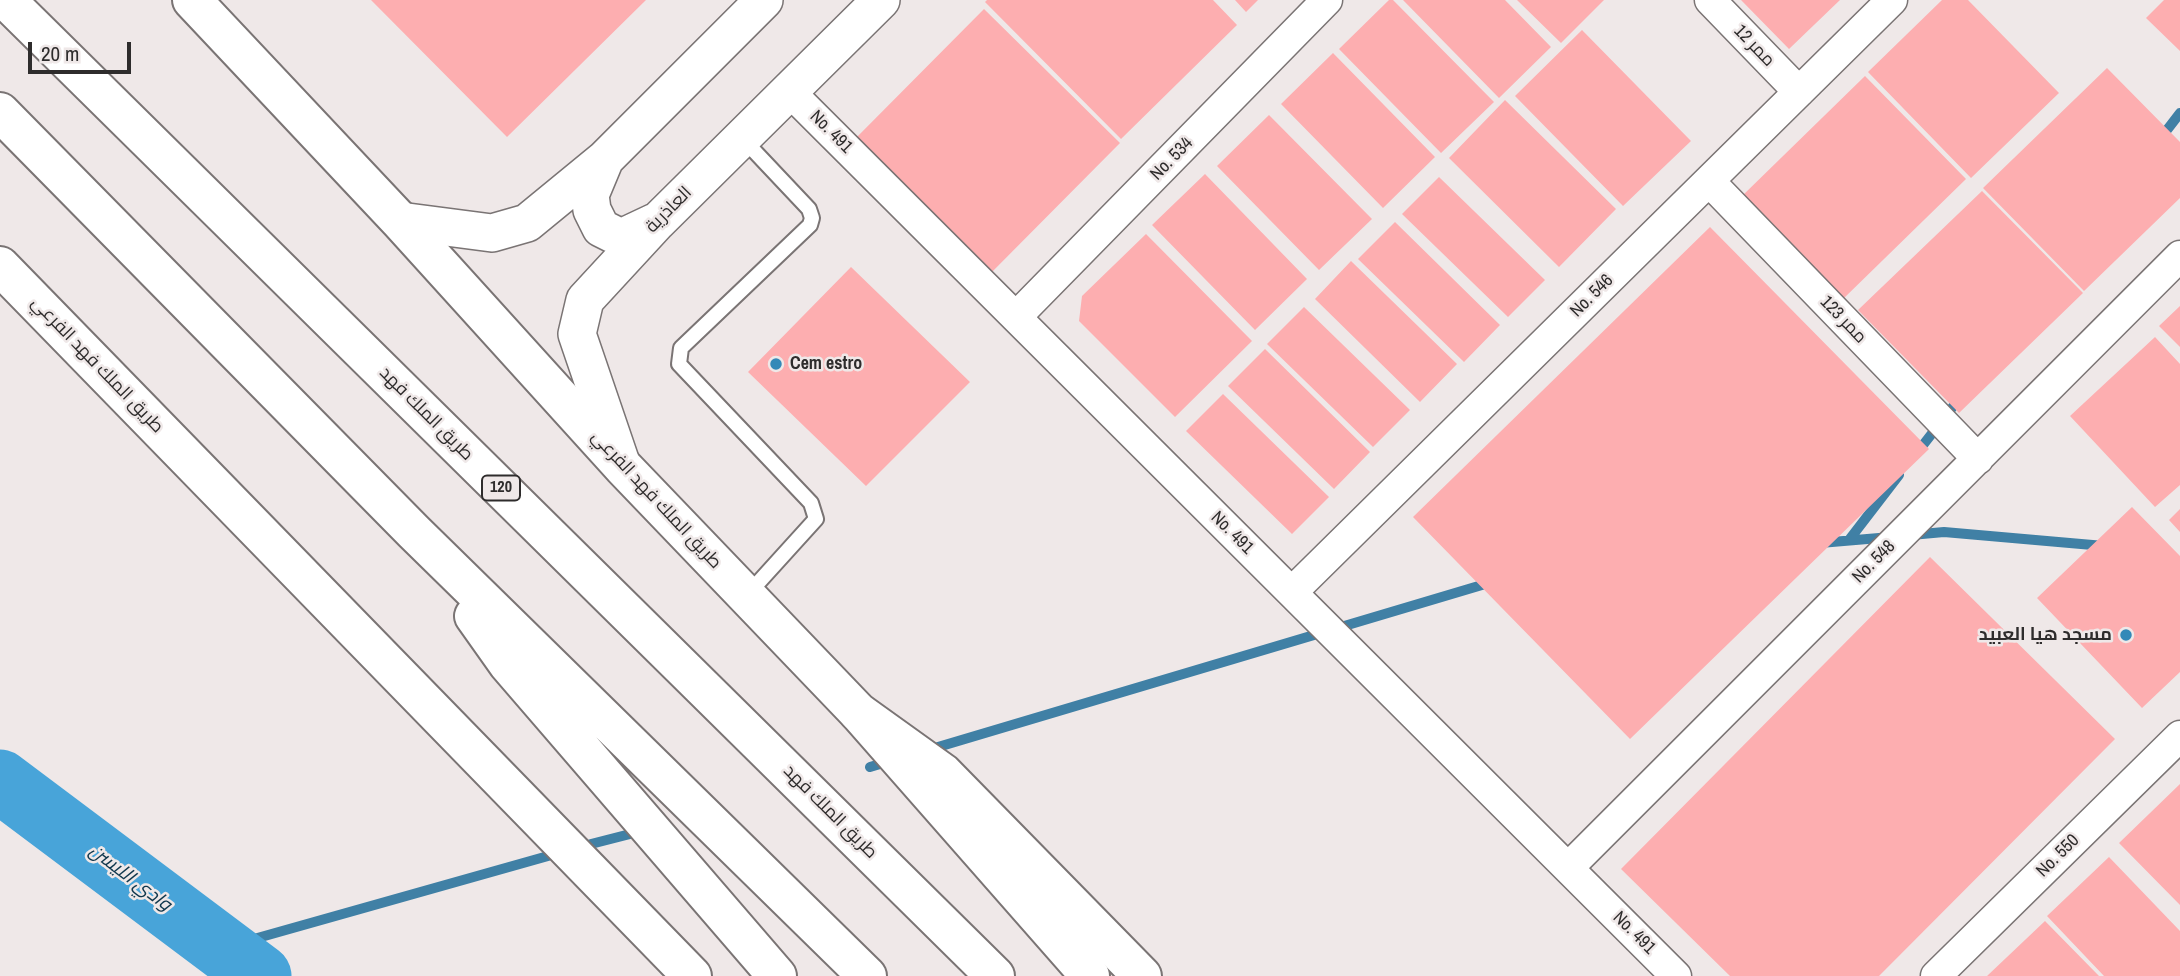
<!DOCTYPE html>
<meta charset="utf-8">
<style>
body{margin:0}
#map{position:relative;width:2180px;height:976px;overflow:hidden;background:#efe8e8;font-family:"Archivo Narrow",sans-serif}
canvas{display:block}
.scale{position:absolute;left:28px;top:42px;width:103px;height:32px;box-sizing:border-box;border:4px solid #2e2c2c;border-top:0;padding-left:9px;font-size:21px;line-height:24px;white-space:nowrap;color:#2e2c2c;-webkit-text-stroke:5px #efe8e8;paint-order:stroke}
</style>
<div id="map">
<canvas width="2180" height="976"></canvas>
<div class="scale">20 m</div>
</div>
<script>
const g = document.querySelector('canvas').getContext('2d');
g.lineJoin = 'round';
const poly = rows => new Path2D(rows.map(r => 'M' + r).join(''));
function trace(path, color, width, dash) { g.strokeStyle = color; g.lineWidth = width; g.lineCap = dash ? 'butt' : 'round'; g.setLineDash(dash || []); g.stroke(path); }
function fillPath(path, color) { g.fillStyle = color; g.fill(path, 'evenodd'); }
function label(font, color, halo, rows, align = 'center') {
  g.font = font + ' "Archivo Narrow",Cairo,sans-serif'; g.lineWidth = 5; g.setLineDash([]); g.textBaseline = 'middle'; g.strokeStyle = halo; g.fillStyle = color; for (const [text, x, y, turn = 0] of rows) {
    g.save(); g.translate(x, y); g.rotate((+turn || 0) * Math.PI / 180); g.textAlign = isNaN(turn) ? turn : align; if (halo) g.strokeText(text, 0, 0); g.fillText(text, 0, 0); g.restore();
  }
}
trace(poly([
 [2160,139,2180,113],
 [1916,454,1962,395],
 [1911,535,1944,532,2104,546],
 [1849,540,1899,475],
 [1820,543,1891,537],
 [938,747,1492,582],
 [870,767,890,761],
 [591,844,634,833],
 [222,948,548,856]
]), '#4080a5', 10);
trace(poly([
 [0,781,260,976]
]), '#48a4d9', 63);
fillPath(poly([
 [371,0,646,0,507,137],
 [987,0,1213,0,1237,25,1121,139,985,2],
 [1235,0,1258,0,1246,12],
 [1389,0,1393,0,1494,102,1441,153,1339,49],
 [1403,0,1505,0,1551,47,1499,98],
 [1517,0,1604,0,1561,43],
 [1741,0,1840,0,1789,49],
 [1942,0,1968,0,2059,93,1971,178,1868,72],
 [2164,0,2180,0,2180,51,2146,18],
 [984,9,1120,143,987,277,851,143],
 [1582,30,1691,141,1623,206,1515,96],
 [1333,53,1435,157,1383,208,1281,104],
 [2107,68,2180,142,2180,198,2084,291,1983,188],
 [1865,76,1966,179,1842,300,1741,197],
 [1505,100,1616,209,1559,267,1449,158],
 [1269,115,1372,219,1319,270,1217,166],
 [1205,174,1307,279,1255,330,1152,225],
 [1439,177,1545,280,1508,317,1402,214],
 [1982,191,2083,293,1959,413,1858,310],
 [1395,222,1500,325,1464,362,1358,259],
 [1710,227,1929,449,1630,739,1413,517],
 [1146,234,1252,341,1175,417,1079,321,1082,296],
 [1351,261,1457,364,1420,402,1315,299],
 [851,267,970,382,866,486,748,372],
 [2180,306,2180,347,2159,326],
 [1304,307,1410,410,1373,447,1267,344],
 [2155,337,2180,364,2180,485,2155,507,2070,416],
 [1265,349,1370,452,1334,489,1228,386],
 [1223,394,1329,497,1292,534,1186,431],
 [2132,507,2180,556,2180,672,2142,708,2037,598],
 [2180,509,2180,532,2169,520],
 [1930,557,2115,739,1879,976,1730,976,1621,869],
 [2180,784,2180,905,2119,843],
 [2109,857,2180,931,2180,976,2104,976,2047,916],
 [2045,921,2099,976,1987,976]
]), '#fdaeb0');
const service = poly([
 [742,138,809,209,812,218,810,225,681,348,679,364,811,503,816,519,748,594]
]);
const minor = poly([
 [1710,0,1799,92],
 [788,90,1676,976],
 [1709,181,1978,459],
 [1016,317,1327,0],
 [1292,592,1892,0],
 [1568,868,2180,256],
 [1936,976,2180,736]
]);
const tertiary = poly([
 [605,159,590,195,592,210,601,228,621,238,655,222],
 [400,221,492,233,527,223,605,159,764,0],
 [622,466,577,334,585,300,657,222,881,0]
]);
const secondary = poly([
 [192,0,400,221,623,467,858,712,943,773,1142,976],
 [0,266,692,976]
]);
const motorway = poly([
 [6,0,995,976],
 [0,112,414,532,867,976],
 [474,616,508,664,777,976],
 [858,712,1090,976]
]);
trace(service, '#7a7474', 18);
trace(minor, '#7a7474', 33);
trace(tertiary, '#7a7474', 40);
trace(secondary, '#7a7474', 42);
trace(motorway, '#7a7474', 42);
trace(service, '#fff', 14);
trace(minor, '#fff', 30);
trace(tertiary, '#fff', 37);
trace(secondary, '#fff', 38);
trace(motorway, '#fff', 38);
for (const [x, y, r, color] of [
 [776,364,7,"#3389b8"],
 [2126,635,7,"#3389b8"]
]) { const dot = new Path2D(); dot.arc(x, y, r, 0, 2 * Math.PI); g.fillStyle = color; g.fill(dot); trace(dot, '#efe8e8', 2.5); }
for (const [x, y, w] of [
 [501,488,38]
]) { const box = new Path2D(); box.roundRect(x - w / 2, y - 12.5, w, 25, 5); g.fillStyle = '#efe8e8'; g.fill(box); trace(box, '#2e2c2c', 2); }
label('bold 16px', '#2e2c2c', null, [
 ["120",501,488]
]);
label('18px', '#2e2c2c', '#efe8e8', [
 ["ممر 12",1754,46,46],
 ["No. 491",831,132,45],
 ["No. 534",1172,159,-46],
 ["العاذرية",669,210,-45],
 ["No. 546",1592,296,-45],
 ["ممر 123",1843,320,46],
 ["طريق الملك فهد الفرعي",97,365,46],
 ["طريق الملك فهد",426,414,45],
 ["طريق الملك فهد الفرعي",656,500,47],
 ["No. 491",1232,533,45],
 ["No. 548",1874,562,-45],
 ["طريق الملك فهد",830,812,45],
 ["No. 550",2058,856,-45],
 ["No. 491",1634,933,45]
]);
label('bold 18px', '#2e2c2c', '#efe8e8', [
 ["Cem estro",790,364],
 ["مسجد هيا العبيد",2112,635,"right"]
], 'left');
label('italic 19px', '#0e364c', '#efe8e8', [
 ["وادي الليسن",130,878,37]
]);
</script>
